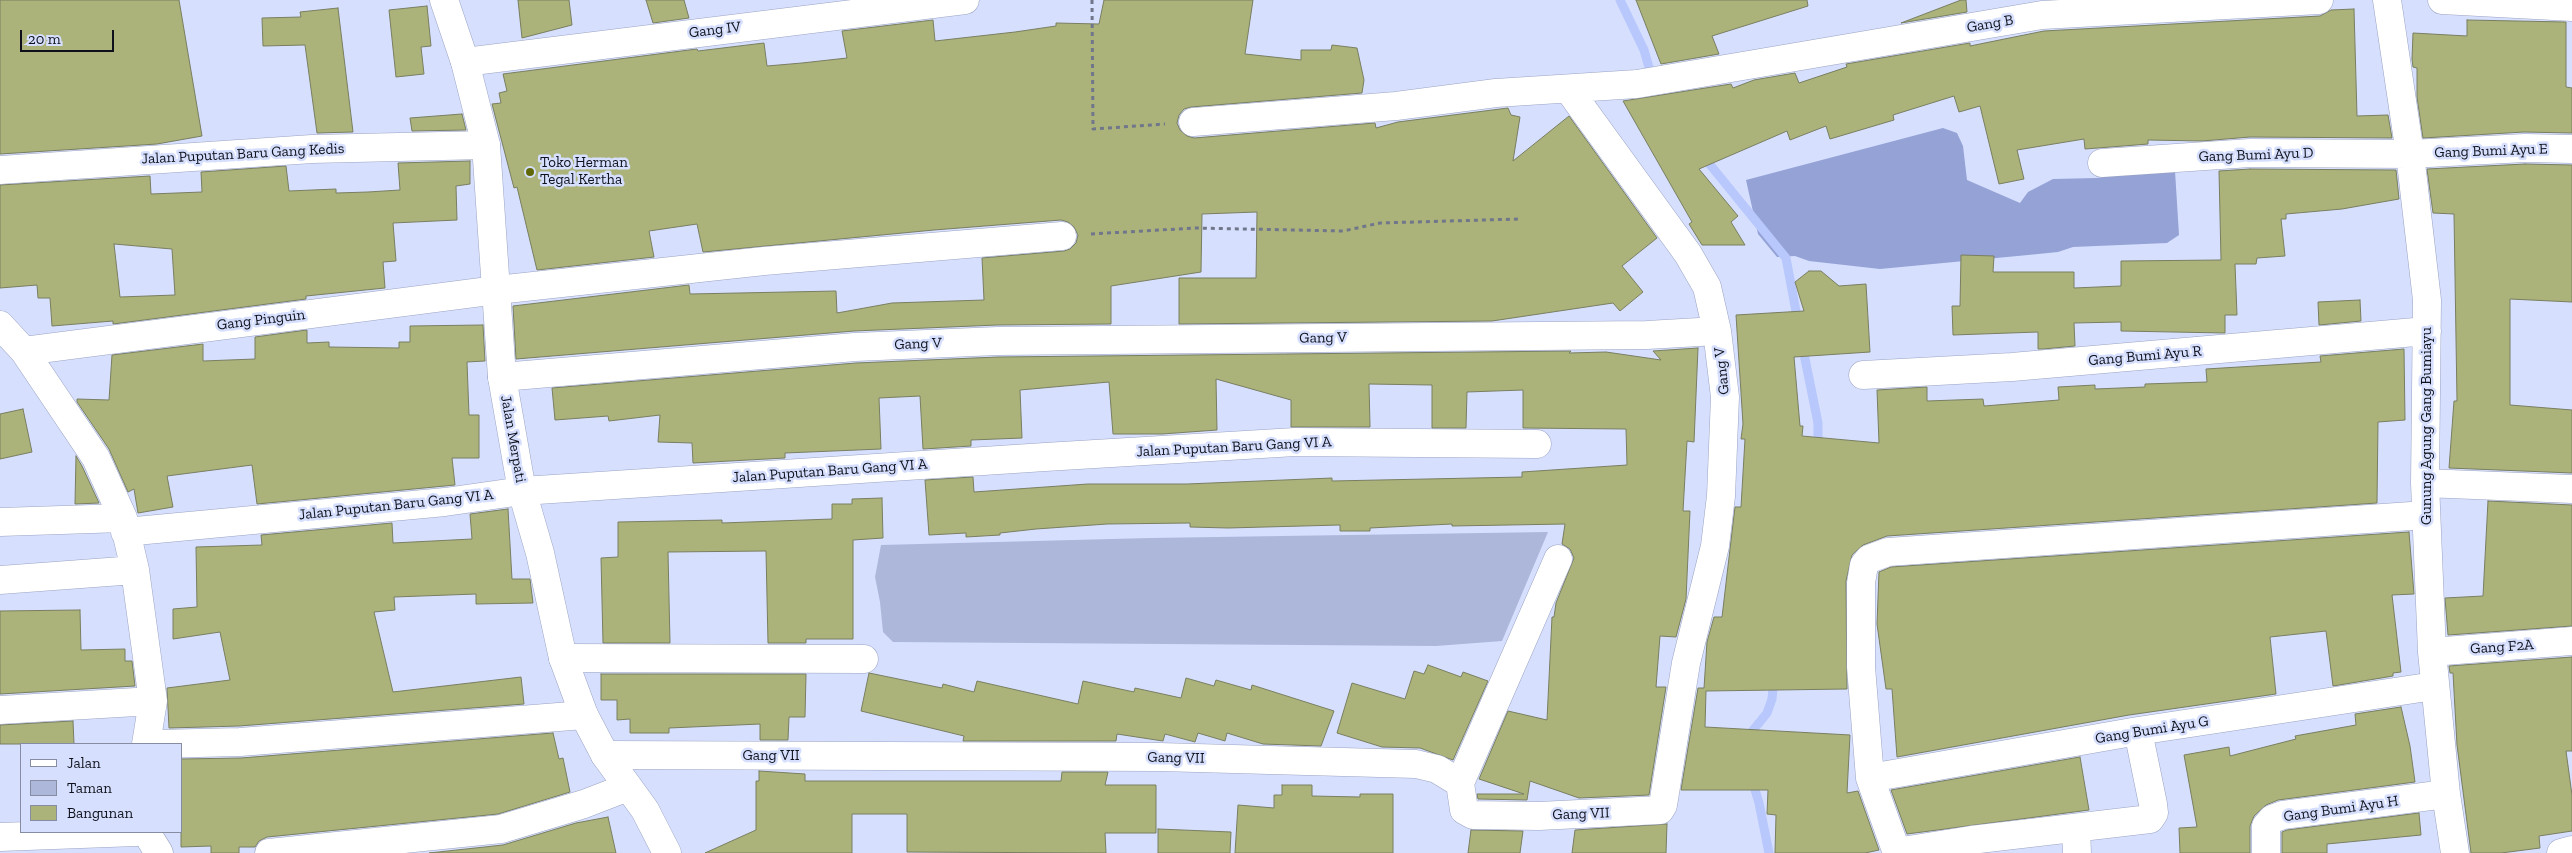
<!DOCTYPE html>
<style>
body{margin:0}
#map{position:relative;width:2572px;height:853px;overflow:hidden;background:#d6dffe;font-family:"Zilla Slab",serif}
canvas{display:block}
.legend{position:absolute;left:20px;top:743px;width:162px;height:90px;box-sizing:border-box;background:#d6dffe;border:1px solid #868da3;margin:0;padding:6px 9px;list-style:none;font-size:15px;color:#0e111b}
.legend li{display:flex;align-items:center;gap:10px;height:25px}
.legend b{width:25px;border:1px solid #868da3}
.scale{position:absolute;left:20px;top:30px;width:94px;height:22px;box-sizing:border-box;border:2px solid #0e111b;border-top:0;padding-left:6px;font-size:15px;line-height:18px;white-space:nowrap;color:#0e111b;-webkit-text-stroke:4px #d6dffe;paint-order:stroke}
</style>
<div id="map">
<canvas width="2572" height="853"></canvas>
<ul class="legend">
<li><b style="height:6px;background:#fff"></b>Jalan</li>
<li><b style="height:14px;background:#adb7da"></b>Taman</li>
<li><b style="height:14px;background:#abb37a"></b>Bangunan</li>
</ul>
<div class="scale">20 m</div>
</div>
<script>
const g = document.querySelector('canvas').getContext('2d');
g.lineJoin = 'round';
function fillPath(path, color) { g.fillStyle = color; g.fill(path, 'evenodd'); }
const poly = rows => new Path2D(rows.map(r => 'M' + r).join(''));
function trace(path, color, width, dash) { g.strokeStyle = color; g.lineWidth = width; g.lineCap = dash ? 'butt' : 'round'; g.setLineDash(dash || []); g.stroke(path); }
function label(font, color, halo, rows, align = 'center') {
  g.font = font + ' "Zilla Slab",serif'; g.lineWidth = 5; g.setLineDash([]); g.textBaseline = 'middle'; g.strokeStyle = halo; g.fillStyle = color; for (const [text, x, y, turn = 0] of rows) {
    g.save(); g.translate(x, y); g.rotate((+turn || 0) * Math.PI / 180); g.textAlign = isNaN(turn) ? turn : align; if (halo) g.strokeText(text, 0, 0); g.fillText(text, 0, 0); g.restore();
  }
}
fillPath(poly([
 [1548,532,1502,641,1436,646,893,642,883,632,880,602,875,577,881,545,1150,538]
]), '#adb7da');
fillPath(poly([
 [1943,128,1957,133,1963,146,1967,180,2020,203,2028,192,2053,179,2097,178,2139,172,2175,171,2179,235,2167,243,2073,247,2058,252,2028,255,1880,269,1809,261,1795,256,1777,257,1758,234,1746,180]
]), '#94a2d5');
trace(poly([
 [1620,0,1644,50,1652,78],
 [1703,156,1786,258,1798,322],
 [1802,344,1818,423,1818,447],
 [1749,738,1750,734,1767,713,1772,699,1774,679],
 [1752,780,1759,803,1769,853]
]), '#b8c7fc', 9);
const building = poly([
 [0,0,179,0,202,136,157,144,0,154,0,0],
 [518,0,569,0,572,25,522,38,518,0],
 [646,0,684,0,689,18,653,23,646,0],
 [1104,0,1253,0,1245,54,1301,60,1301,50,1331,50,1332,45,1357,48,1364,80,1362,93,1191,107,1184,109,1179,115,1177,123,1180,130,1187,136,1194,138,1375,123,1376,128,1398,122,1508,108,1511,115,1520,117,1513,161,1569,116,1657,238,1622,266,1643,292,1620,311,1613,303,1492,321,1179,324,1179,278,1256,278,1257,212,1202,214,1201,272,1111,286,1111,324,997,325,854,331,516,359,513,306,689,285,690,294,836,291,837,313,892,303,984,300,982,258,1064,251,1070,249,1076,243,1078,235,1074,227,1068,222,1061,220,934,230,703,252,697,224,649,231,654,257,537,270,517,187,514,188,492,104,501,103,499,93,507,91,503,74,697,49,698,51,764,43,767,66,802,63,847,58,842,31,933,20,935,41,1015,32,1056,26,1056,23,1099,24,1104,0],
 [1636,0,1807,0,1808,6,1712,36,1719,54,1661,64,1636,0],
 [1961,0,1966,0,1967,12,1901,23,1961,0],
 [427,6,431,46,421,47,424,74,396,77,389,10,427,6],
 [338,8,353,132,317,133,305,45,263,46,262,18,301,17,300,12,338,8],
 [2354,9,2357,116,2388,115,2392,138,2250,137,2202,141,2148,140,2148,144,2085,149,2084,139,2017,150,2024,179,1999,184,1980,106,1959,112,1954,96,1893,115,1894,120,1830,139,1826,126,1790,140,1787,131,1699,169,1738,216,1731,222,1745,245,1702,245,1689,224,1692,222,1623,101,1731,84,1733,88,1754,80,1795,73,1799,83,1847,67,1846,64,1970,43,1970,46,2044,31,2320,16,2331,10,2354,9],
 [2467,20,2566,22,2566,87,2572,88,2572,133,2524,132,2423,138,2417,97,2417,68,2413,67,2412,59,2413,33,2467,36,2467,20],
 [462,114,466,130,412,131,410,118,462,114],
 [470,161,470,184,456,186,457,220,393,223,396,261,383,262,385,288,306,296,306,299,113,324,113,321,52,326,50,298,38,298,37,285,0,288,0,185,150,176,151,194,202,192,201,172,286,166,289,191,336,189,336,193,368,192,400,190,398,163,470,161],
 [114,244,172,249,175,295,120,297,114,244],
 [2525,164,2572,165,2572,302,2510,299,2510,405,2572,410,2572,473,2449,468,2454,401,2457,401,2454,214,2433,213,2427,169,2525,164],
 [2250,169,2396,170,2399,199,2342,209,2286,214,2286,219,2281,219,2285,256,2257,258,2256,264,2235,264,2237,315,2225,315,2225,333,2121,331,2121,322,2074,323,2075,346,2043,349,2038,349,2038,332,1953,335,1952,306,1960,306,1961,255,1994,256,1993,272,2074,272,2074,288,2121,286,2121,261,2221,260,2219,171,2250,169],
 [1809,271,1821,271,1839,286,1866,284,1870,352,1794,357,1800,426,1803,426,1802,436,1879,443,1877,390,1927,387,1927,401,1983,399,1984,406,2059,400,2058,387,2095,385,2095,389,2145,387,2145,384,2207,382,2206,369,2321,362,2320,356,2404,349,2405,420,2378,422,2377,503,1887,536,1863,545,1852,555,1846,581,1847,689,1706,691,1705,727,1850,735,1847,793,1858,791,1879,850,1865,853,1775,853,1776,815,1767,814,1768,790,1681,790,1698,688,1704,688,1707,642,1714,617,1722,617,1735,507,1741,507,1745,439,1741,439,1743,424,1736,315,1804,311,1795,282,1809,271],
 [2360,300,2361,321,2319,325,2318,302,2360,300],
 [483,325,485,361,467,362,469,415,479,415,479,458,452,458,455,485,257,504,252,465,167,476,173,507,138,513,134,489,128,492,109,449,77,402,77,399,109,400,112,355,203,344,203,361,255,359,255,337,307,330,307,343,329,342,329,347,399,348,399,342,410,342,410,326,483,325],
 [1698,348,1694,442,1687,441,1683,511,1690,511,1686,599,1676,637,1660,636,1656,687,1666,687,1649,795,1579,798,1530,781,1527,800,1478,799,1477,794,1524,794,1479,779,1508,711,1547,720,1552,617,1554,617,1556,603,1574,558,1570,549,1562,544,1565,524,1452,526,1452,524,1370,528,1370,531,1340,531,1340,525,1228,528,1190,527,1190,523,1107,524,1036,529,1000,533,1000,535,966,537,966,533,929,535,925,480,973,477,974,492,1088,484,1187,484,1332,478,1332,481,1522,477,1522,472,1627,465,1626,429,1523,428,1523,390,1467,392,1466,428,1432,428,1432,385,1369,384,1370,427,1291,427,1291,400,1216,379,1217,430,1162,434,1113,434,1109,382,1020,390,1022,438,971,440,971,446,923,449,920,396,879,398,881,449,785,453,785,458,693,463,692,443,658,442,660,415,609,421,608,416,555,420,552,388,856,363,998,357,1571,351,1569,353,1606,352,1661,360,1653,351,1698,348],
 [23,409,32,452,0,459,0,414,23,409],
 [76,456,82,466,99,503,75,504,76,456],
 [882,498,883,538,853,540,853,639,806,639,806,643,768,643,766,551,668,552,670,643,603,643,601,558,618,557,618,522,722,520,722,523,832,519,832,504,852,504,852,499,882,498],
 [2488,501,2572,505,2572,626,2448,635,2445,598,2483,596,2488,501],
 [508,509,512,579,530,579,533,603,476,604,476,594,394,597,395,610,374,612,393,692,521,677,524,704,239,726,169,728,167,688,230,680,220,632,173,639,173,609,197,607,196,547,262,545,261,535,392,523,393,543,472,539,470,514,508,509],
 [2409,532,2414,594,2392,595,2401,672,2393,673,2393,676,2333,686,2326,631,2270,637,2276,694,2129,715,1897,757,1892,689,1886,689,1877,624,1879,572,1891,567,2409,532],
 [80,610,81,650,125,649,125,661,132,661,135,686,0,694,0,611,80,610],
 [2572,657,2572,751,2566,751,2572,795,2572,831,2539,836,2540,848,2501,853,2471,853,2457,745,2453,673,2450,673,2449,666,2572,657],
 [1428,665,1461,677,1463,672,1488,681,1453,760,1420,748,1382,747,1337,733,1352,683,1405,699,1414,671,1424,674,1428,665],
 [869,673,942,688,943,684,974,692,977,681,1078,704,1083,681,1134,692,1135,688,1181,698,1186,678,1214,686,1216,680,1251,690,1252,685,1334,711,1321,746,1263,744,1227,733,1225,741,1198,733,1195,742,1165,734,1163,741,1117,734,1116,741,963,741,964,736,861,711,869,673],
 [601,674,806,674,805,717,789,717,788,740,760,740,760,724,669,728,669,733,630,733,630,719,617,720,617,700,601,700,601,674],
 [2401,707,2410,746,2415,782,2278,800,2266,805,2254,816,2250,826,2250,853,2180,853,2179,828,2197,827,2184,755,2229,747,2230,756,2296,739,2295,736,2356,725,2355,714,2401,707],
 [73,721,74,744,0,744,0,725,73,721],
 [553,733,559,759,563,758,570,792,498,814,267,837,259,841,255,847,239,847,239,853,211,853,211,846,181,847,181,759,241,758,553,733],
 [2080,757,2089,810,1907,834,1891,790,2080,757],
 [759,771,805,774,805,781,1061,781,1062,772,1108,772,1105,785,1156,785,1156,833,1105,833,1106,853,907,852,907,814,852,814,852,853,705,853,756,830,756,781,759,781,759,771],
 [1282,785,1312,785,1312,796,1360,797,1360,794,1393,794,1393,853,1235,853,1238,805,1274,808,1274,795,1282,795,1282,785],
 [2419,813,2421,835,2327,844,2327,853,2282,853,2282,832,2287,830,2419,813],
 [608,817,616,853,429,853,503,845,576,823,608,817],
 [1667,824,1666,853,1572,853,1575,830,1667,824],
 [1158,829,1231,832,1230,853,1158,853,1158,829],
 [1471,830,1523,831,1520,853,1468,853,1471,830]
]);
fillPath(building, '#abb37a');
trace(building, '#797e60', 1);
const minor = poly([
 [2387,0,2410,154,2427,300,2425,483,2432,652,2446,794,2455,853],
 [2442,0,2572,7],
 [465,62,965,0],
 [1569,90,1688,254,1707,287,1717,331],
 [1193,122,1396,106,1496,93,1637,84,2042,15,2319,0],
 [2102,163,2250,153,2410,154,2525,148,2572,149],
 [0,170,312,149,486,145],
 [0,325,24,351,96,458,123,518,135,570,153,701,146,744],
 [24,351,497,290,764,261,1062,236],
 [1863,375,2012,367,2427,331],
 [502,377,855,347,998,341,1647,335,1717,331,1725,397,1721,496,1715,546,1686,663,1663,805,1660,810,1539,816,1473,815,1464,810,1460,783,1437,769,1416,764,1159,757,605,755],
 [2425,483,2572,489],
 [0,522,123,518],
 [125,532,445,502,522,491,1045,457,1295,442,1537,444],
 [0,580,135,570],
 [2432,652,2572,641],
 [563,658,864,659],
 [0,710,153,701],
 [156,744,240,742,584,715],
 [1870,778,2138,731,2434,686],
 [1460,783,1558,559],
 [2076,828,2077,853],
 [146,832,159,853],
 [0,837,136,832],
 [1896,852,1971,840,2150,819,2154,813,2153,804,2138,731],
 [269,853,501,829,584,804,628,787],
 [1897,853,1870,778,1861,667,1861,583,1864,565,1869,559,1888,552,2426,515],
 [2266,853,2266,826,2272,819,2283,815,2446,794],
 [2561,853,2572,850]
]);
const tertiary = poly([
 [444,0,465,62,486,145,502,377,522,491,540,553,563,658,584,715,605,755,645,810,667,853]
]);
trace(minor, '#9ba4c2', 29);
trace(tertiary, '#9ba4c2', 29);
trace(poly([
 [1092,0,1093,129,1165,124],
 [1091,234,1195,228,1343,231,1380,223,1519,219]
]), '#71778b', 3, [4, 4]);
trace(minor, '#fff', 28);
trace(tertiary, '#fff', 28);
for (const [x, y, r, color] of [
 [530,172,5,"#5f6707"]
]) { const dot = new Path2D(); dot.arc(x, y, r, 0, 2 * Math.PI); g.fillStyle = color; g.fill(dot); trace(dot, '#d6dffe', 2); }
label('15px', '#0e111b', '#d6dffe', [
 ["Gang B",1990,24,-10],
 ["Gang IV",715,30,-7],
 ["Gang Bumi Ayu E",2491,151,-2],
 ["Jalan Puputan Baru Gang Kedis",243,154,-3],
 ["Gang Bumi Ayu D",2256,155,-2],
 ["Gang Pinguin",261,320,-7],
 ["Gang V",1323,338,-1],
 ["Gang V",918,344,-2],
 ["Gang Bumi Ayu R",2145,356,-5],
 ["Gang V",1722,371,-96],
 ["Gunung Agung Gang Bumiayu",2427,426,-90],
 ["Jalan Merpati",513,439,80],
 ["Jalan Puputan Baru Gang VI A",1234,447,-3],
 ["Jalan Puputan Baru Gang VI A",830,471,-4],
 ["Jalan Puputan Baru Gang VI A",396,505,-6],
 ["Gang F2A",2502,647,-4],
 ["Gang Bumi Ayu G",2152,730,-9],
 ["Gang VII",771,756],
 ["Gang VII",1176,758,1],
 ["Gang Bumi Ayu H",2341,809,-8],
 ["Gang VII",1581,814,-2]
]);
label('15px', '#0e111b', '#d6dffe', [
 ["Toko Herman",540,163],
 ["Tegal Kertha",540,180]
], 'left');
</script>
